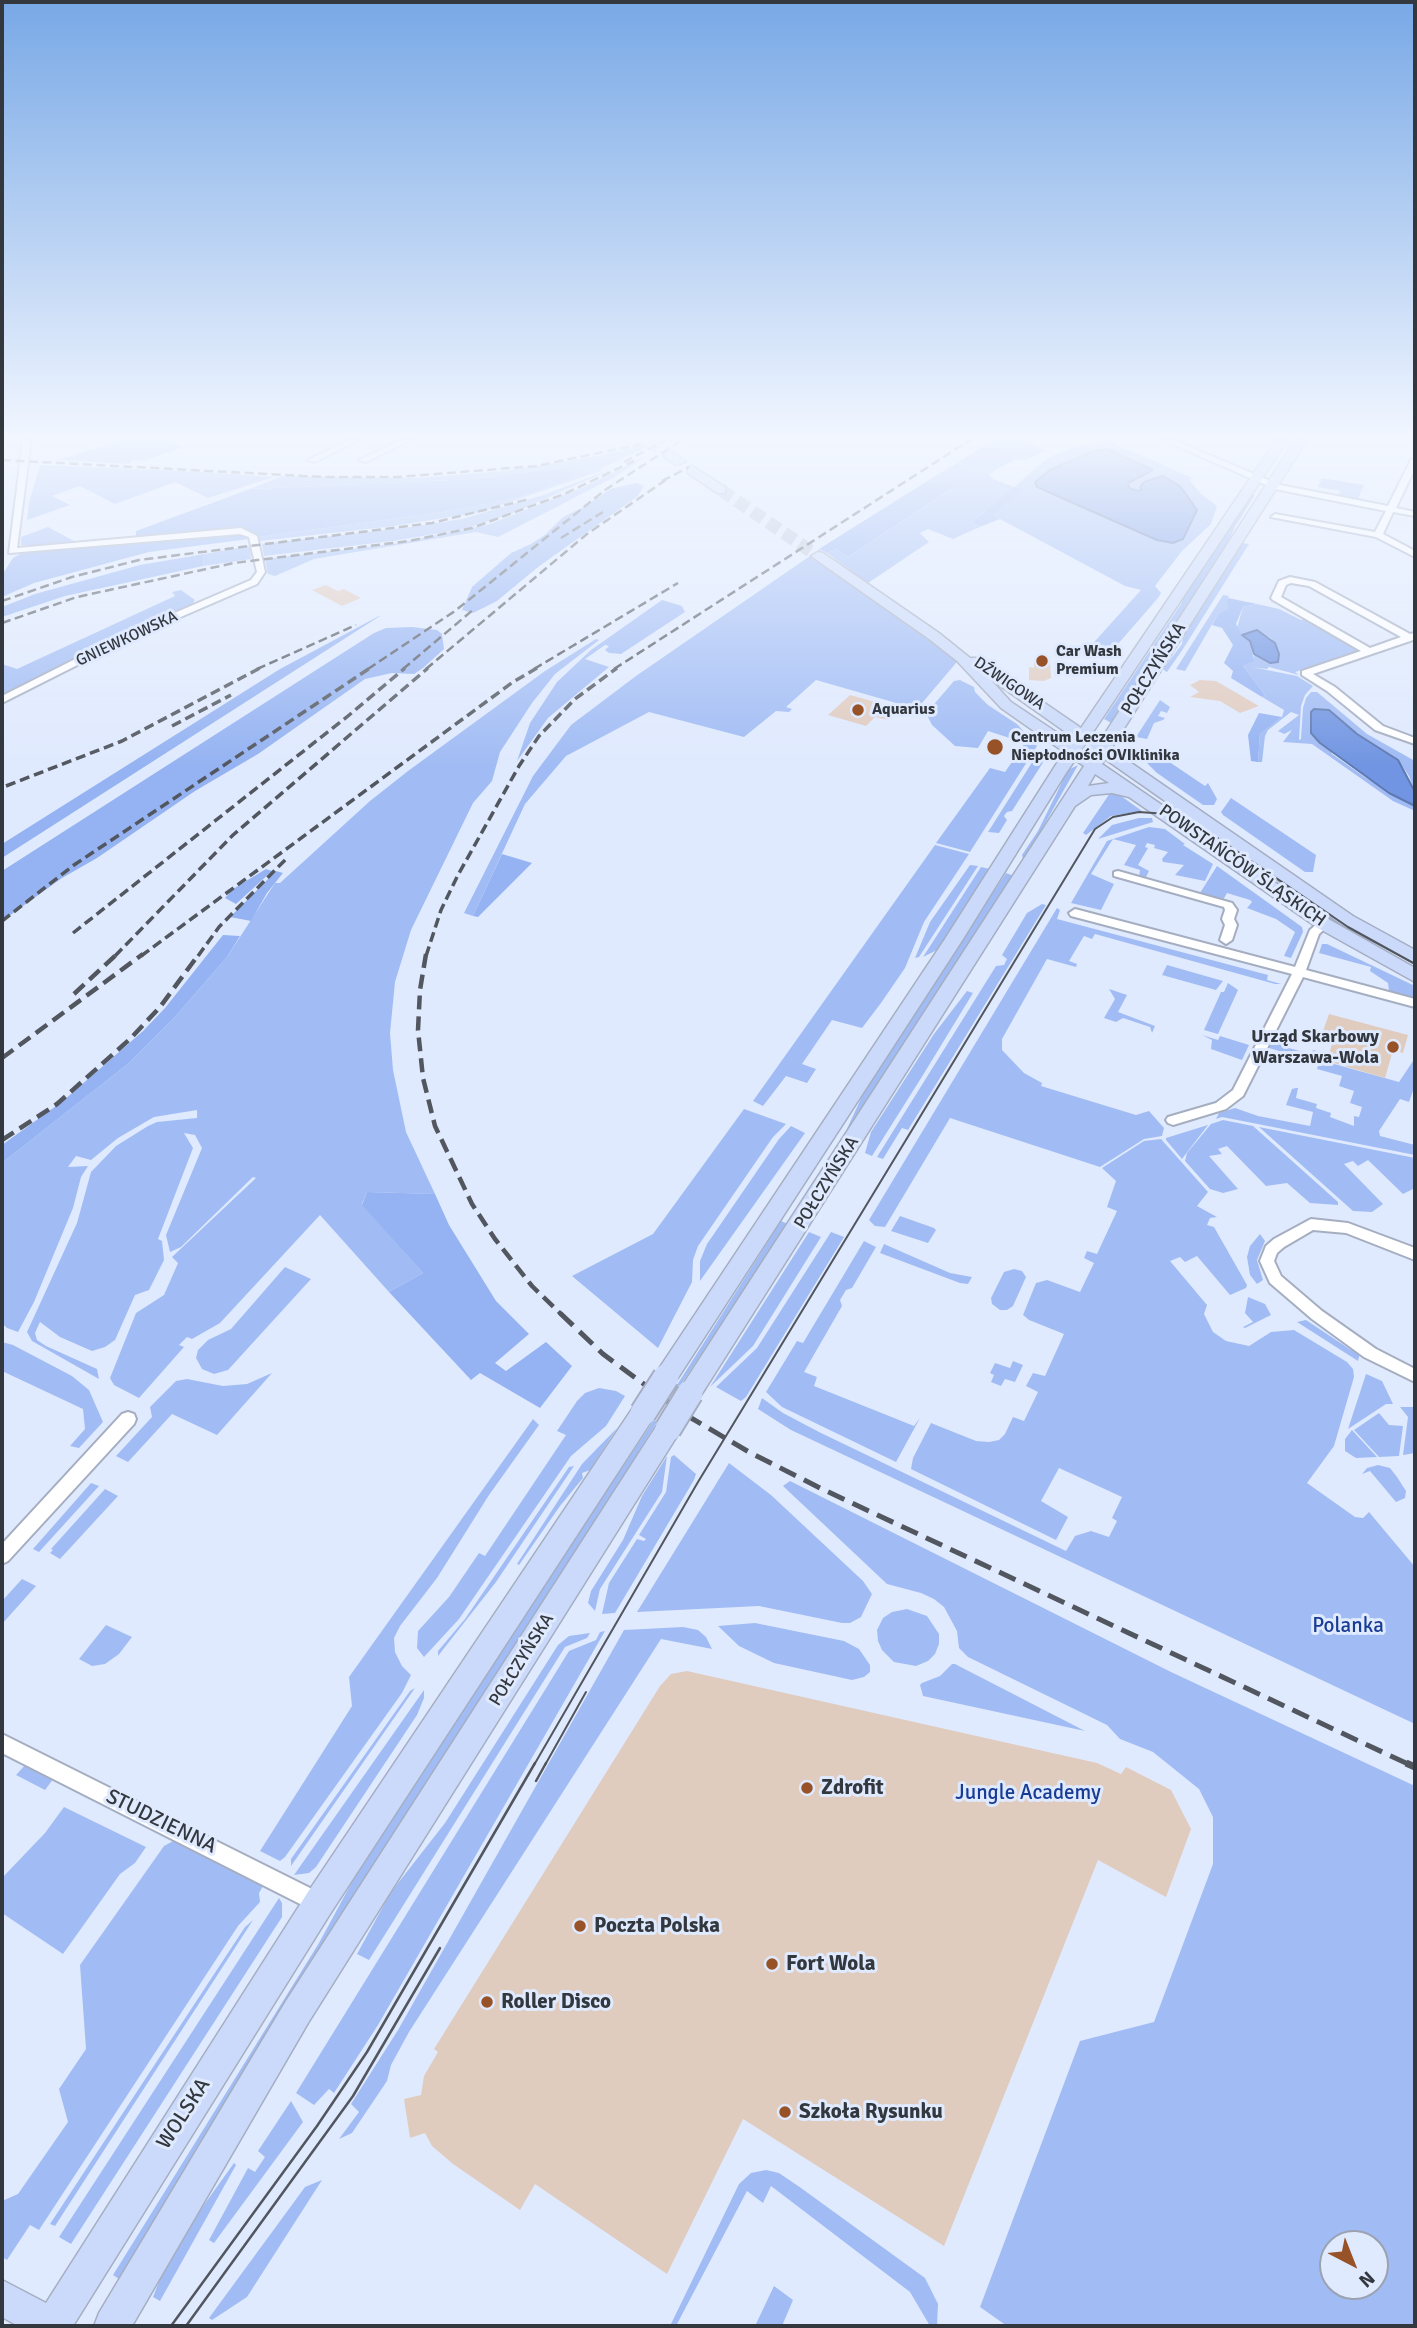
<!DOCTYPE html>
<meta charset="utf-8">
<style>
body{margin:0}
#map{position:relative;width:1417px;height:2328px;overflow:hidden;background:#e0eafe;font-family:Signika,sans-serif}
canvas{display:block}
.frame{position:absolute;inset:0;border:4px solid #33373e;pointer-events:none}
.north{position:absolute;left:1319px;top:2230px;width:70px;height:70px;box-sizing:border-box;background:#e0eafe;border:2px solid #9ba2b1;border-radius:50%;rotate:138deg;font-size:19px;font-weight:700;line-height:28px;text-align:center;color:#33373e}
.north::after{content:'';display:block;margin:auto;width:24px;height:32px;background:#975228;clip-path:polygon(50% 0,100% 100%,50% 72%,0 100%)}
</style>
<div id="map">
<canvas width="1417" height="2328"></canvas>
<div class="frame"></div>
<div class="north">N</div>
</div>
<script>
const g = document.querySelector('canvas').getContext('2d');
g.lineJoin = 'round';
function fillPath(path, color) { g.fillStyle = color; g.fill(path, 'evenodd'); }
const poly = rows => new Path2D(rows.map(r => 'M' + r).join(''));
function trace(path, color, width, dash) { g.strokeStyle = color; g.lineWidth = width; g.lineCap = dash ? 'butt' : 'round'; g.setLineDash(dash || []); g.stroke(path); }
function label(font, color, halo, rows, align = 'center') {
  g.font = font + ' Signika,sans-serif'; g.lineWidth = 6; g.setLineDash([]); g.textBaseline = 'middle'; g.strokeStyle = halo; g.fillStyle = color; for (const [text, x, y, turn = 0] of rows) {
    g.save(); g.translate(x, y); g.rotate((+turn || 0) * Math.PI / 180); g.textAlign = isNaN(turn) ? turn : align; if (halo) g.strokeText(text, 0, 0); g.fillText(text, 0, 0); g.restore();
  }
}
fillPath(poly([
 [119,440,169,440,184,447,143,461,133,460,129,464,59,460],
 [658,440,663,440,600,469,603,470,481,512,394,526,260,541,258,537,443,512,517,498,565,481,571,466,475,479,250,489,282,476,418,478,505,471,598,456],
 [993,440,1021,440,1047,450,1026,460,1016,459,985,445],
 [1107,440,1192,478,1190,481,1201,494,1217,506,1211,524,1182,551,1155,586,1161,593,1158,598,1111,652,1092,653,1087,650,1141,590,1125,586,985,511,971,523,982,526,953,539,928,529,920,533,929,542,868,583,827,553,836,549,848,557,953,488,929,480,957,463,995,470,989,475,993,479,1014,487,1048,458,1069,449],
 [648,455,613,478,498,537,476,532,314,559,275,576,268,574,265,559,393,544,490,524,586,486],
 [40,465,204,472,274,477,208,498,175,482,115,504,80,486,52,496,70,505,27,520,29,503],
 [617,467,511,514,464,529,393,541,264,556,262,544,411,527,462,519,543,495],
 [1322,478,1364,485,1357,501,1337,497,1340,491,1318,487],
 [1249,493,1255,495,1235,527,1223,553,1115,725,1104,719,1181,604,1188,587],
 [48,527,74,541,58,545,21,545,21,537],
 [1242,543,1249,544,1183,649,1167,672,1165,671,1163,669,1182,644,1183,634],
 [250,546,251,559,203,566,204,554],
 [810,556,956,660,956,663,917,709,816,680,786,707,792,709,789,712,776,711,744,737,649,712,566,756,525,804,473,916,464,913,533,776,571,725,636,676],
 [181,590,195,600,191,606,114,640,2,696,2,664,17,669,175,596,172,592],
 [1223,595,1229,596,1226,602,1230,609,1218,614,1185,671,1176,669],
 [662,600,682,606,685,612,621,654,609,653,605,650,609,646,605,645,585,659,609,667,548,718,517,761,530,723,557,682,591,650],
 [1257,604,1279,609,1301,620,1308,618,1360,649,1359,652,1295,672,1299,675,1269,667,1267,669,1252,667,1297,676,1313,686,1305,695,1301,706,1299,740,1301,739,1303,708,1306,698,1311,692,1317,692,1367,734,1415,761,1415,792,1409,776,1398,760,1357,734,1329,710,1314,709,1332,754,1366,778,1415,806,1415,811,1393,801,1312,744,1283,742,1292,730,1284,734,1278,731,1299,715,1291,712,1268,730,1265,736,1262,762,1258,762,1260,732,1282,717,1284,710,1262,697,1265,695,1243,666,1253,661,1254,654,1270,663,1272,639,1257,630,1242,635,1237,628,1243,607],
 [596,639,599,640,555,674,532,703,500,752,492,781,473,803,411,930,395,982,390,1033,393,1070,406,1132,435,1194,367,1192,362,1204,423,1273,389,1292,320,1215,220,1323,192,1339,187,1337,179,1345,184,1347,139,1398,114,1385,110,1378,136,1313,164,1295,178,1263,172,1257,256,1178,253,1177,181,1247,170,1252,166,1235,202,1148,195,1135,184,1133,193,1148,158,1239,162,1241,164,1260,149,1290,135,1295,115,1340,105,1347,92,1351,60,1337,40,1322,35,1333,37,1340,46,1346,97,1369,99,1379,32,1341,27,1332,77,1223,91,1172,116,1146,148,1126,157,1122,197,1118,197,1110,154,1117,118,1138,91,1160,76,1156,68,1167,88,1166,81,1177,73,1208,34,1302,18,1332,7,1328,2,1323,2,1163,129,1063,173,1019,227,957,275,883,280,883,370,801,408,771,545,671],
 [960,680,974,687,975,692,988,705,1017,724,1037,746,970,852,936,843,990,768,1005,772,1025,743,988,731,978,748,955,746,932,725,927,715,929,710,954,681],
 [1160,700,1170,707,1167,713,1161,711,1158,716,1165,718,1163,720,1154,723,1147,739,1136,737],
 [1050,748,1051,750,1012,811,1007,812,1004,816,1007,820,999,833,988,832,1038,753],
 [1162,757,1205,786,1208,783,1217,799,1214,805,1203,805,1157,773,1143,759],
 [1078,765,1025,859,1023,859,1022,855,1038,831,1068,770],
 [1110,793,1121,796,1142,811,1111,816,1086,835,1083,833],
 [1231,798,1316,855,1313,872,1305,872,1223,815,1221,812],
 [1139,818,1152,818,1153,822,1098,839,1112,825],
 [1149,827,1165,829,1185,844,1183,845,1213,864,1205,881,1175,875,1184,865,1163,862,1162,859,1168,852,1154,848,1155,845,1147,843,1145,847,1148,848,1138,865,1149,871,1145,879,1139,877,1140,870,1124,865,1136,845,1113,839,1091,874,1114,884,1101,910,1071,903,1107,841],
 [935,845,969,854,924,922,905,968,881,1003,862,1028,832,1020,802,1064,816,1069,807,1083,786,1076,763,1106,753,1101],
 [970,865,978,866,919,957,915,958,930,922],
 [1217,866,1302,927,1303,932,1291,958,1284,956,1295,932,1276,919,1247,908,1252,902,1250,900,1227,893,1223,900,1200,893],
 [981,867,990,869,937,950,923,957],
 [1006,873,1014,876,802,1202,846,1131,864,1092,884,1059],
 [1042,904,1046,905,908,1130,902,1128,883,1159,877,1157,996,966,1004,965,1007,959,1002,955,1027,913],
 [1057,908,1060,910,1057,919,1268,975,1267,980,1281,984,1275,984,1095,934,1092,939,1084,936,1069,961,1077,964,1076,967,1047,959,1002,1039,1002,1050,1024,1073,1042,1083,1041,1086,1136,1115,1149,1111,1164,1128,1162,1136,1144,1139,1100,1167,950,1118,885,1227,875,1226,869,1220],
 [1322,944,1327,944,1415,986,1415,998,1389,991,1388,983,1370,971,1371,967,1319,953],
 [1167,965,1223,981,1216,990,1162,975],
 [1228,983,1238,990,1218,1034,1204,1030,1221,992,1224,992],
 [1109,989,1127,995,1118,1012,1155,1026,1152,1033,1150,1027,1123,1018,1116,1022,1104,1018,1115,999],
 [967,991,973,993,923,1075,872,1156,865,1153,871,1132,934,1034],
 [1202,1035,1218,1040,1220,1036,1249,1045,1242,1060,1211,1049,1212,1040],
 [1275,1036,1288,1040,1285,1047,1311,1054,1313,1050,1329,1054,1327,1062,1399,1082,1415,1058,1415,1085,1409,1102,1400,1099,1379,1131,1380,1136,1415,1145,1415,1155,1222,1117,1216,1119,1219,1113,1235,1108,1258,1116,1310,1126,1313,1112,1286,1105,1292,1089,1296,1088,1298,1088,1296,1098,1317,1104,1316,1108,1331,1113,1330,1117,1354,1126,1354,1116,1359,1117,1362,1107,1350,1103,1354,1091,1339,1086,1342,1076,1317,1069,1319,1063,1269,1048],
 [744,1109,786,1124,773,1137,698,1246,693,1260,692,1282,658,1348,572,1276,653,1234],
 [1223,1120,1253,1126,1338,1202,1338,1205,1310,1203,1287,1183,1266,1186,1227,1146,1218,1149,1222,1154,1209,1156,1238,1189,1223,1193,1210,1189,1185,1161,1187,1153,1211,1124],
 [1208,1125,1182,1159,1166,1140,1166,1138],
 [791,1126,805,1133,700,1281,700,1261,707,1244,779,1139],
 [1259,1127,1415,1158,1415,1188,1403,1194,1368,1160,1358,1166,1353,1161,1344,1164,1383,1204,1372,1212,1353,1211],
 [1161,1139,1208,1192,1197,1206,1217,1217,1210,1218,1207,1225,1214,1227,1247,1285,1246,1288,1230,1295,1197,1256,1185,1262,1180,1257,1170,1261,1207,1305,1204,1314,1213,1332,1226,1341,1249,1346,1271,1332,1294,1330,1347,1362,1353,1369,1354,1377,1334,1446,1307,1483,1355,1517,1363,1518,1369,1512,1415,1567,1415,1724,791,1430,758,1409,762,1398,783,1413,819,1432,1066,1551,1075,1536,1091,1531,1109,1537,1117,1521,1112,1518,1122,1497,1059,1468,1041,1501,1068,1517,1056,1540,911,1469,913,1458,931,1423,976,1441,989,1442,999,1440,1005,1434,1013,1417,1024,1421,1038,1392,1026,1386,1033,1373,1045,1376,1064,1334,1029,1320,1023,1315,1036,1283,1047,1280,1080,1292,1094,1263,1084,1258,1087,1251,1097,1254,1117,1211,1107,1207,1116,1181,1102,1168,1144,1141],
 [900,1216,934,1228,936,1230,928,1243,891,1231],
 [781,1221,788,1224,680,1386,677,1385],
 [809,1232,821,1237,753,1346,710,1387],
 [831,1232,844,1237,746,1397,741,1401,716,1387,757,1348],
 [1260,1234,1265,1241,1257,1260,1263,1280,1257,1284,1250,1275,1247,1257,1250,1246],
 [864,1241,876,1247,852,1288,846,1290,840,1300,842,1306,804,1372,817,1377,814,1386,914,1426,920,1418,896,1462,782,1407,766,1392,797,1341,803,1343],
 [884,1244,950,1273,972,1277,968,1284,960,1283,880,1253],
 [285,1267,311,1279,228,1370,214,1374,202,1369,196,1358,198,1350,208,1340,231,1329],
 [1014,1269,1022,1271,1026,1277,1013,1306,1007,1310,1000,1310,992,1304,991,1298,1004,1272],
 [1248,1297,1265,1304,1271,1315,1245,1328,1243,1327,1253,1322,1245,1313],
 [1306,1320,1351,1350,1353,1348,1360,1353,1358,1361,1297,1322],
 [2,1342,13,1345,72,1376,89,1390,103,1422,79,1448,70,1446,85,1429,83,1409,2,1371],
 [1013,1361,1023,1365,1015,1382,1005,1379,1001,1386,991,1382,994,1375,990,1373,995,1363,1010,1368],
 [272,1373,217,1435,172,1414,128,1462,116,1456,152,1417,150,1407,176,1381,187,1379,223,1386,247,1384],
 [1366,1374,1382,1381,1393,1404,1386,1404,1348,1429],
 [599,1388,616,1391,625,1396,606,1426,571,1456,459,1619,424,1657,417,1648,418,1631,449,1597,479,1553,485,1556,566,1435,557,1431,577,1401,585,1393],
 [1400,1407,1415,1407,1415,1453,1403,1455,1408,1417],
 [1379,1413,1389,1425,1403,1426,1399,1456,1379,1457,1354,1430],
 [533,1419,539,1425,489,1495,437,1578,400,1626,394,1638,395,1652,402,1666,411,1675,402,1693,285,1857,280,1861,260,1851,352,1706,349,1677],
 [654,1420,657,1422,547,1599,198,2146,122,2281,113,2275,319,1943,359,1869,537,1595],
 [617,1428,590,1470,582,1473,583,1478,560,1506,519,1565,517,1564,582,1464],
 [1352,1430,1377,1457,1356,1458,1345,1451,1345,1439],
 [674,1455,696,1474,694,1480,615,1613,602,1614,609,1583,637,1539,644,1541,646,1539,639,1535,666,1492,671,1457],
 [667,1456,662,1492,600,1589,595,1611,588,1603,591,1591,623,1540,642,1496],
 [729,1463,771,1495,863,1581,872,1594,861,1617,850,1623,842,1623,759,1606,637,1612],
 [1378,1465,1390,1468,1397,1477,1406,1491,1405,1498,1396,1502,1370,1471,1362,1474,1367,1468],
 [574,1466,496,1582,438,1656,438,1651,465,1619,569,1467],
 [790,1481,1171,1672,1415,1786,1415,2326,1007,2326,980,2307,1080,2041,1154,2022,1213,1864,1213,1817,1199,1789,1153,1752,1120,1739,1107,1725,968,1657,959,1648,957,1631,944,1607,934,1599,921,1593,887,1584,783,1486],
 [1333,2244,1375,2244,1375,2286,1333,2286],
 [91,1483,99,1486,39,1552,33,1549],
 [105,1489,118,1496,60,1559,50,1553,53,1550,51,1549],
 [22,1579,36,1586,2,1624,2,1601],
 [907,1609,927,1616,939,1634,939,1644,935,1654,928,1661,916,1666,894,1662,882,1650,878,1641,877,1630,883,1618,892,1612],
 [755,1623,844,1641,859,1649,870,1665,870,1672,864,1677,852,1680,774,1663,739,1646,718,1626],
 [106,1625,132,1637,119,1654,105,1664,92,1666,79,1659],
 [683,1627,698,1630,706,1637,712,1649,661,1639,409,2032,391,2065,387,2081,352,2133,339,2139,359,2112,351,2104,398,2030,624,1630],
 [605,1631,378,2025,334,2093,329,2089,314,2105,296,2093,569,1651,596,1640,600,1632],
 [590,1633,587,1638,565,1647,369,1960,357,1954,391,1892,445,1823,558,1645,569,1636],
 [952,1664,955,1664,1085,1731,923,1696,920,1685,922,1683,940,1676],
 [415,1688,291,1866,291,1859,410,1691],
 [424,1690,424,1698,417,1715,316,1867,309,1873,294,1875],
 [26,1764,54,1778,45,1790,16,1775],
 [64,1807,146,1847,135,1863,120,1874,63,1954,2,1913,2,1878,45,1833],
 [175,1840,263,1886,259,1893,260,1902,238,1926,39,2230,30,2225,7,2260,2,2257,2,2201,18,2194,68,2122,59,2089,86,2049,80,1965,164,1846],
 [279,1898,282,1903,282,1917,71,2244,59,2237],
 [253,1920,55,2226,50,2224,245,1927],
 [291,2101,303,2122,214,2243,209,2240,248,2168,255,2172,265,2157,258,2151],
 [234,2163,236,2165,160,2301,153,2297,160,2279,196,2216],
 [766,2170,779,2173,801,2188,925,2278,938,2304,937,2326,930,2326,910,2292,771,2186,763,2203,747,2191,676,2326,670,2326,739,2184,751,2173],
 [322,2180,247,2297,212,2320,209,2318,305,2187],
 [774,2286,793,2300,782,2326,755,2326]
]), '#a1bcf4');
fillPath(poly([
 [985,445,999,449,1016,459,995,470,957,463],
 [571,466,580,469,565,481,517,498,443,512,258,537,253,532,232,529,136,537,136,531,250,489,475,479],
 [929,480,954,487,848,557,836,549,827,553,819,549],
 [636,483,644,486,638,496,538,567,497,601,473,613,462,610,472,587,511,553,531,544,546,534,563,517,584,507,610,489],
 [1014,487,1022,490,993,515,1000,519,982,526,971,523],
 [233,532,249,539,149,552,34,583,2,597,2,575,13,558,22,553],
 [204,554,203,566,65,596,2,617,2,607,35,594,140,565],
 [1228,598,1257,604,1243,607,1236,624,1242,635,1250,641,1254,661,1243,666,1265,695,1262,697,1231,678,1233,671,1224,663,1233,645,1222,628,1212,625,1218,614,1229,609,1226,602],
 [379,616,380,616,2,858,2,844,280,669],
 [412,627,437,630,442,634,444,649,423,668,414,674,392,673,365,679,258,754,195,791,97,858,62,878,2,921,2,871,374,633,386,628],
 [1259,713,1282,717,1260,733,1258,762,1251,761,1248,735],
 [502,854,532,863,478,917,473,916],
 [266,869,272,871,236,904,225,898,233,889],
 [276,871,283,873,267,893,251,921,230,917],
 [223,935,240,936,227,957,173,1019,129,1063,2,1163,2,1145,63,1101,143,1031,165,1008],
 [367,1192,435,1194,449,1225,496,1301,529,1334,495,1363,506,1371,546,1342,572,1366,540,1408,480,1373,471,1380,389,1292,423,1273,362,1205]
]), '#95b3f2');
const water = poly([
 [1107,449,1153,470,1128,483,1129,488,1138,491,1142,489,1140,487,1144,482,1163,476,1180,486,1197,510,1183,539,1173,543,1157,540,1037,487,1035,482,1050,470,1091,452,1107,449],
 [1257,630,1275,643,1279,654,1278,662,1270,663,1254,654,1250,641,1242,635,1257,630],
 [1314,709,1329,710,1357,734,1398,760,1415,792,1415,806,1389,793,1320,743,1311,733,1311,712,1314,709]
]);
fillPath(water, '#7195e2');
trace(water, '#5e79b1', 2);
fillPath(poly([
 [326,585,338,591,344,589,361,598,342,606,312,590],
 [1034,660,1050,661,1051,678,1044,681,1029,680,1029,667,1034,668],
 [1200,680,1216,681,1259,706,1240,713,1220,701,1190,697,1199,692,1190,685],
 [850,695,887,705,884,709,895,711,888,720,875,717,866,726,828,715],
 [1329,1014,1408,1035,1403,1053,1393,1050,1385,1078,1327,1061,1335,1034,1323,1031],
 [687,1671,1097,1763,1121,1774,1126,1767,1171,1790,1191,1829,1166,1897,1098,1860,944,2246,743,2119,667,2274,535,2184,520,2210,453,2164,432,2146,425,2133,410,2138,404,2099,421,2095,424,2076,438,2052,434,2049,660,1686,671,1674]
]), '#e0cbbf');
trace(poly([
 [648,440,669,455],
 [721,490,818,556]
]), '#bdc6d8', 13, [13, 6]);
const street = poly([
 [23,440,31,440,17,548,241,528,257,536,265,572,257,584,125,641,2,703,2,696,119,637,251,580,257,572,249,537,240,534,9,553,23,440],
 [349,440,359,440,315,462,308,460,349,440],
 [401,440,411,440,366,462,359,460,401,440],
 [1163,440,1174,440,1280,485,1388,506,1411,460,1415,458,1415,468,1396,508,1415,512,1415,516,1393,512,1383,534,1415,551,1415,557,1376,537,1271,517,1275,514,1375,532,1386,511,1275,489,1163,440],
 [1290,577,1315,582,1410,634,1415,633,1413,640,1313,674,1335,687,1383,726,1415,738,1415,744,1375,730,1327,691,1302,675,1302,671,1361,651,1273,600,1271,598,1279,581,1290,577],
 [1291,583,1309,586,1401,637,1370,648,1281,597,1286,585,1291,583],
 [1118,871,1232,903,1237,910,1234,919,1237,925,1232,940,1226,944,1220,940,1225,925,1222,919,1225,910,1224,907,1114,876,1114,872,1118,871],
 [1075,909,1295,967,1310,930,1320,921,1328,921,1330,924,1319,934,1306,970,1415,999,1415,1007,1303,977,1243,1096,1226,1109,1173,1125,1168,1123,1166,1120,1168,1117,1216,1103,1233,1090,1292,974,1071,916,1069,913,1075,909],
 [1311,1219,1348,1223,1415,1248,1415,1260,1346,1233,1313,1230,1284,1247,1277,1253,1274,1261,1281,1276,1322,1311,1376,1349,1415,1369,1415,1382,1364,1357,1312,1319,1270,1283,1260,1261,1266,1246,1274,1239,1311,1219],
 [128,1412,134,1414,136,1419,134,1424,8,1561,2,1564,2,1544,122,1414,128,1412],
 [2,1734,326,1896,329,1903,326,1910,319,1913,312,1910,2,1753,2,1734]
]);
const secondary = poly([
 [1276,440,1288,440,1091,735,1100,741,1295,440,1307,440,1111,749,1353,916,1415,950,1415,963,1341,924,1105,759,1102,764,1330,920,1415,968,1415,982,1318,928,1129,797,1112,793,1091,795,1075,806,698,1400,690,1403,682,1400,678,1393,682,1386,1084,766,1075,760,1066,773,963,939,674,1384,666,1386,658,1384,654,1377,658,1370,945,939,1064,752,1001,708,957,661,929,639,811,556,818,552,823,553,939,633,970,658,979,658,1081,728,1276,440],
 [989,678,1074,738,1071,742,1011,702,989,678],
 [1085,745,1093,751,1090,756,1081,750,1085,745],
 [1095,774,1109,783,1088,786,1095,774],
 [665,452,673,452,686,462,676,465,665,458,665,452],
 [692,466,725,487,725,493,717,493,688,473,688,467,692,466],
 [643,1403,652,1406,655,1413,652,1420,330,1914,73,2326,18,2326,2,2317,2,2280,46,2303,308,1892,634,1406,643,1403],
 [668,1419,677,1422,680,1429,677,1436,308,2023,132,2326,94,2326,99,2313,286,2001,659,1422,668,1419]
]);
trace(street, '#a5aec1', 4);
trace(secondary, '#a5aec1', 3);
fillPath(street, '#fff');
fillPath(secondary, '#cbdafa');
trace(poly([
 [534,1765,698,1482,1095,829,1113,817,1139,812,1167,814,1194,822,1348,927,1415,964],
 [545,1765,586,1692]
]), '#51565f', 2);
trace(poly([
 [536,1781,546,1763],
 [171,2326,317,2126,367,2052,535,1763],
 [186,2326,353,2096,440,1948]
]), '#51565f', 2.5);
trace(poly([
 [2,460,324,477,398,477,536,466,646,443],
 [624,462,666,440],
 [662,481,689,467],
 [561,538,603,512],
 [2,601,72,577,139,560,432,523,529,499],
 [2,623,77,597,234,563,409,541,472,528,564,494,634,461],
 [257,669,356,625],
 [368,669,455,611,605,490,682,440],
 [403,669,474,609],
 [426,669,587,534,670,477],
 [534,669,678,583],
 [614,669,970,440]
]), '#51565f', 2.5, [9, 4.5]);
trace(poly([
 [172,726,231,695],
 [6,786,122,741,260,668],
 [2,921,74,865,370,668],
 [73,933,348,716,405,668],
 [115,956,233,835,428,668],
 [141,956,513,682,537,668],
 [198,956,219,927,286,859],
 [426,956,441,910,458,875,519,766,539,736,575,699,617,668]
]), '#51565f', 3.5, [10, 5]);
trace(poly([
 [426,954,420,990,418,1030,423,1078,435,1126,472,1204,495,1239,532,1286,562,1315],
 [74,994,117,954],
 [2,1058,143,954],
 [2,1140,57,1104,130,1039,160,1007,199,954]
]), '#51565f', 4.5, [14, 7]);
trace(poly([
 [560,1313,603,1354,686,1415,749,1452,820,1488,1410,1765]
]), '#51565f', 5, [18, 9]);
trace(poly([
 [1406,1763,1415,1767]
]), '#51565f', 7, [22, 10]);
const secondaryBridge = poly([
 [643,1413,666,1377],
 [668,1429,690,1393]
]);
trace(secondaryBridge, '#a5aec1', 29, []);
trace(secondaryBridge, '#cbdafa', 25);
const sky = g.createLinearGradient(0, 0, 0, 766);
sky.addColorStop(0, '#78a8e6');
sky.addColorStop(0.57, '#f1f6ff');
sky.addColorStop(1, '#f1f6ff00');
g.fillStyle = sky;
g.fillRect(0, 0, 1417, 766);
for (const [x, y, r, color] of [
 [1042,661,7,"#975228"],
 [858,710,7,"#975228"],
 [995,747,9,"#975228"],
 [1393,1047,7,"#975228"],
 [807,1788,7,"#975228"],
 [580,1926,7,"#975228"],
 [772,1964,7,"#975228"],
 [487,2002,7,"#975228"],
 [785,2112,7,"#975228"]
]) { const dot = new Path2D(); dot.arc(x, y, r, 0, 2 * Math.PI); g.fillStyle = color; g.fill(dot); trace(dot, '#e0eafe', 2.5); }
label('16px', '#33373e', '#e0eafe', [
 ["GNIEWKOWSKA",127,639,-25],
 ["DŹWIGOWA",1009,684,34]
]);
label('bold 16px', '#33373e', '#e0eafe', [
 ["Car Wash",1056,652],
 ["Premium",1056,670],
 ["Aquarius",872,710],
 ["Centrum Leczenia",1011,738],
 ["Niepłodności OVIklinika",1011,756]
], 'left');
label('18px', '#33373e', '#e0eafe', [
 ["POŁCZYŃSKA",1154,669,-58],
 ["POWSTAŃCÓW ŚLĄSKICH",1242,866,35],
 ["POŁCZYŃSKA",827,1183,-58],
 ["POŁCZYŃSKA",522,1660,-58]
]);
label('bold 18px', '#33373e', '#e0eafe', [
 ["Urząd Skarbowy",1379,1037],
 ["Warszawa-Wola",1379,1058]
], 'right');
label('21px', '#183b94', '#e0eafe', [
 ["Polanka",1348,1626],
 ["Jungle Academy",1028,1793]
]);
label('bold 21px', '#33373e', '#e0eafe', [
 ["Zdrofit",821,1788],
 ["Poczta Polska",594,1926],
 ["Fort Wola",786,1964],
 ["Roller Disco",501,2002],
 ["Szkoła Rysunku",799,2112]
], 'left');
label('21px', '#33373e', '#e0eafe', [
 ["STUDZIENNA",161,1822,26],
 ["WOLSKA",184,2114,-57]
]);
</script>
